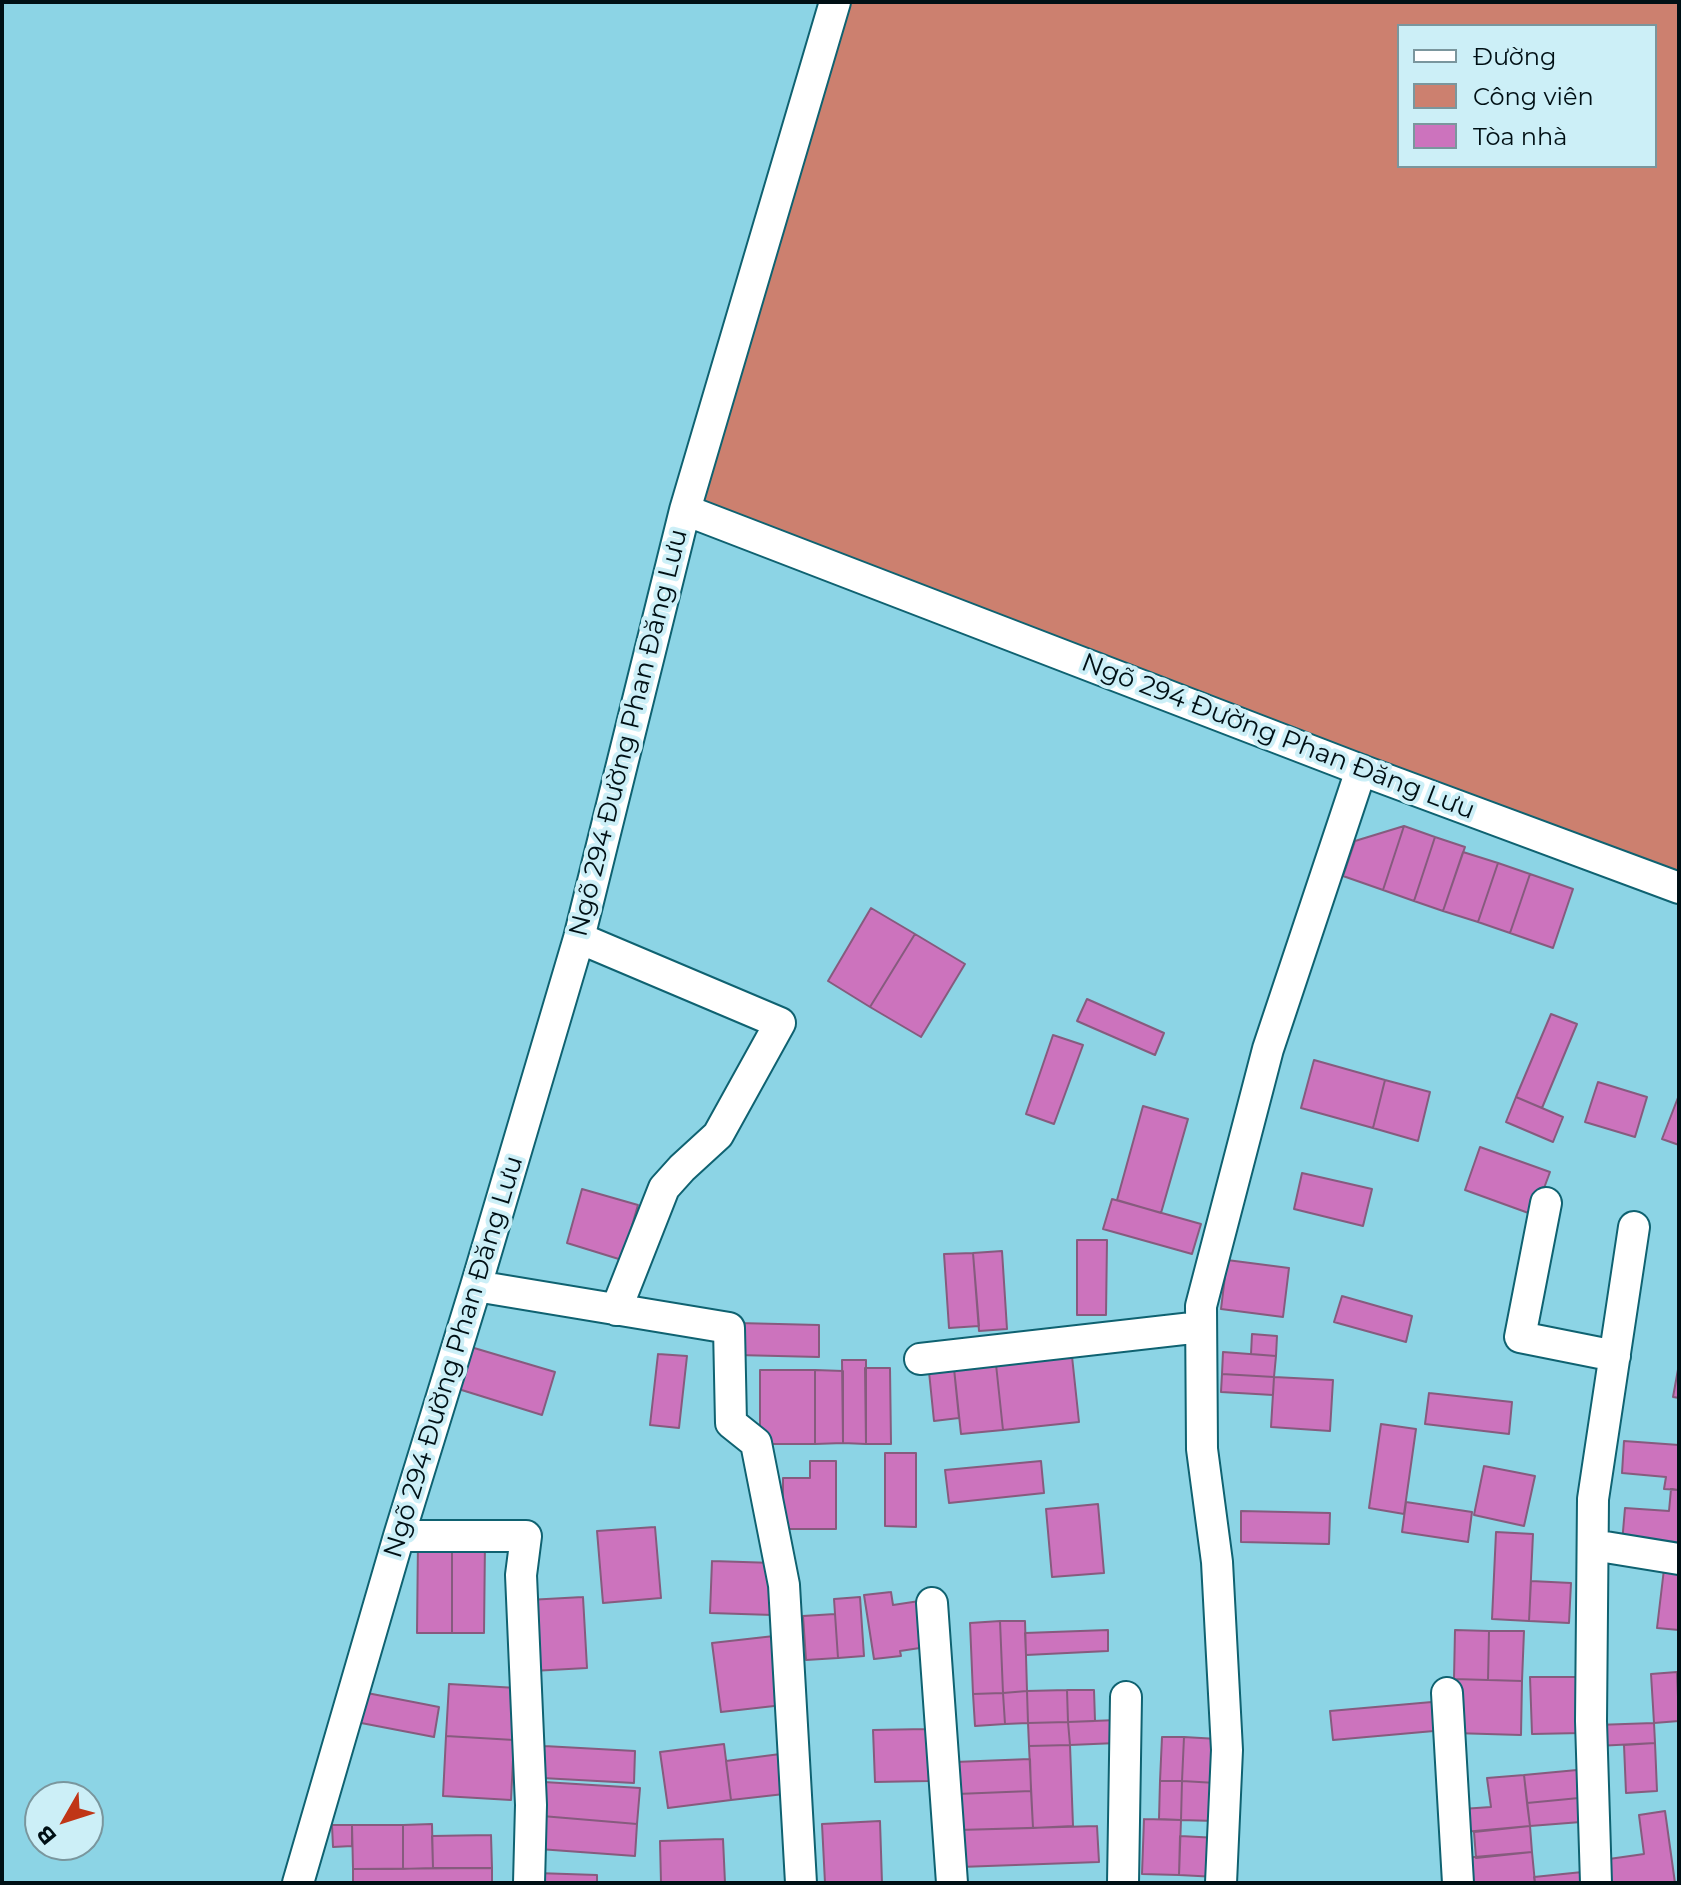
<!DOCTYPE html>
<meta charset="utf-8">
<style>
body{margin:0}
#map{position:relative;width:1681px;height:1885px;overflow:hidden;background:#8cd4e5;font-family:Montserrat,sans-serif}
canvas{display:block}
.frame{position:absolute;inset:0;border:4px solid #001015;pointer-events:none}
.legend{position:absolute;left:1397px;top:24px;width:260px;height:144px;box-sizing:border-box;background:#cceff7;border:2px solid #7a969d;margin:0;padding:10px 14px;list-style:none;font-size:24px;color:#001015}
.legend li{display:flex;align-items:center;gap:16px;height:40px}
.legend b{width:40px;border:2px solid #7a969d}
.north{position:absolute;left:24px;top:1781px;width:80px;height:80px;box-sizing:border-box;background:#cceff7;border:2px solid #7a969d;border-radius:50%;rotate:231deg;font-size:22px;font-weight:700;line-height:32px;text-align:center;color:#001015}
.north::after{content:'';display:block;margin:auto;width:28px;height:36px;background:#c03617;clip-path:polygon(50% 0,100% 100%,50% 72%,0 100%)}
</style>
<div id="map">
<canvas width="1681" height="1885"></canvas>
<div class="frame"></div>
<ul class="legend">
<li><b style="height:10px;background:#fff"></b>Đường</li>
<li><b style="height:22px;background:#cc806f"></b>Công viên</li>
<li><b style="height:22px;background:#cc73bd"></b>Tòa nhà</li>
</ul>
<div class="north">B</div>
</div>
<script>
const g = document.querySelector('canvas').getContext('2d');
g.lineJoin = 'round';
function fillPath(path, color) { g.fillStyle = color; g.fill(path, 'evenodd'); }
const poly = rows => new Path2D(rows.map(r => 'M' + r).join(''));
function trace(path, color, width, dash) { g.strokeStyle = color; g.lineWidth = width; g.lineCap = dash ? 'butt' : 'round'; g.setLineDash(dash || []); g.stroke(path); }
function label(font, color, halo, rows, align = 'center') {
  g.font = font + ' Montserrat,sans-serif'; g.lineWidth = 8; g.setLineDash([]); g.textBaseline = 'middle'; g.strokeStyle = halo; g.fillStyle = color; for (const [text, x, y, turn = 0] of rows) {
    g.save(); g.translate(x, y); g.rotate((+turn || 0) * Math.PI / 180); g.textAlign = isNaN(turn) ? turn : align; if (halo) g.strokeText(text, 0, 0); g.fillText(text, 0, 0); g.restore();
  }
}
fillPath(poly([
 [835,2,1679,2,1679,888,685,510],
 [1399,26,1655,26,1655,166,1399,166]
]), '#cc806f');
const building = poly([
 [1404,826,1435,837,1414,901,1383,890,1404,826],
 [1404,826,1383,890,1343,876,1355,841,1404,826],
 [1435,837,1465,847,1443,911,1414,901,1435,837],
 [1463,852,1498,863,1478,922,1443,911,1463,852],
 [1498,863,1530,874,1510,933,1478,922,1498,863],
 [1530,874,1573,889,1553,948,1510,933,1530,874],
 [871,908,915,934,870,1007,828,981,871,908],
 [915,934,965,964,921,1037,870,1007,915,934],
 [1087,999,1164,1033,1155,1055,1077,1021,1087,999],
 [1551,1014,1577,1024,1542,1108,1516,1097,1551,1014],
 [1053,1035,1083,1045,1054,1124,1026,1114,1053,1035],
 [1314,1060,1385,1080,1373,1128,1301,1108,1314,1060],
 [1385,1080,1430,1092,1418,1141,1373,1128,1385,1080],
 [1598,1082,1647,1097,1635,1137,1585,1122,1598,1082],
 [1679,1095,1679,1145,1662,1139,1679,1095],
 [1516,1097,1563,1117,1553,1142,1506,1122,1516,1097],
 [1143,1106,1188,1119,1161,1213,1117,1200,1143,1106],
 [1480,1147,1550,1172,1534,1215,1465,1190,1480,1147],
 [1302,1173,1372,1189,1363,1226,1294,1209,1302,1173],
 [582,1189,638,1205,622,1260,567,1243,582,1189],
 [1112,1199,1201,1224,1192,1254,1103,1229,1112,1199],
 [1077,1240,1107,1240,1106,1315,1077,1315,1077,1240],
 [1002,1251,1007,1329,979,1331,973,1253,1002,1251],
 [973,1253,979,1326,949,1328,944,1254,973,1253],
 [1227,1260,1289,1268,1283,1317,1221,1309,1227,1260],
 [1342,1296,1412,1316,1406,1342,1334,1322,1342,1296],
 [738,1323,819,1325,819,1357,737,1355,738,1323],
 [1252,1334,1277,1336,1276,1356,1251,1354,1252,1334],
 [464,1345,555,1372,542,1415,452,1387,464,1345],
 [1071,1347,1079,1422,1003,1430,995,1355,1071,1347],
 [1223,1352,1276,1356,1274,1377,1222,1374,1223,1352],
 [658,1354,687,1356,679,1428,650,1425,658,1354],
 [995,1355,1003,1430,961,1434,953,1359,995,1355],
 [953,1359,959,1418,934,1421,928,1362,953,1359],
 [842,1360,866,1360,866,1444,843,1443,842,1360],
 [1679,1364,1679,1398,1673,1397,1679,1364],
 [865,1368,890,1368,891,1444,866,1444,865,1368],
 [760,1370,815,1370,815,1444,760,1444,760,1370],
 [815,1370,843,1371,843,1443,815,1444,815,1370],
 [1222,1374,1274,1377,1273,1395,1221,1392,1222,1374],
 [1274,1377,1333,1380,1330,1431,1271,1427,1274,1377],
 [1429,1393,1512,1402,1509,1434,1425,1424,1429,1393],
 [1381,1424,1416,1429,1404,1514,1369,1508,1381,1424],
 [1624,1441,1679,1445,1679,1490,1664,1489,1666,1477,1622,1473,1624,1441],
 [885,1453,916,1453,916,1527,885,1526,885,1453],
 [810,1461,836,1461,836,1529,783,1529,783,1478,810,1478,810,1461],
 [1041,1461,1044,1493,949,1503,945,1470,1041,1461],
 [1484,1466,1535,1476,1524,1526,1474,1515,1484,1466],
 [1671,1489,1679,1490,1679,1548,1622,1543,1625,1508,1669,1511,1671,1489],
 [1406,1502,1472,1512,1468,1542,1402,1532,1406,1502],
 [1098,1504,1104,1573,1052,1577,1046,1509,1098,1504],
 [1241,1511,1330,1513,1329,1544,1241,1542,1241,1511],
 [655,1527,661,1598,603,1603,597,1531,655,1527],
 [1496,1532,1533,1534,1529,1621,1492,1619,1496,1532],
 [418,1540,452,1540,452,1633,417,1633,418,1540],
 [452,1540,485,1541,484,1633,452,1633,452,1540],
 [712,1561,774,1563,773,1615,710,1613,712,1561],
 [1664,1569,1679,1571,1679,1630,1657,1628,1664,1569],
 [1531,1581,1571,1583,1569,1623,1529,1621,1531,1581],
 [891,1592,893,1605,926,1600,933,1646,900,1651,901,1656,874,1659,864,1595,891,1592],
 [583,1597,587,1668,532,1671,528,1600,583,1597],
 [860,1597,864,1656,838,1658,834,1599,860,1597],
 [835,1614,838,1658,806,1660,803,1616,835,1614],
 [1000,1621,1003,1693,973,1694,970,1623,1000,1621],
 [1000,1621,1025,1621,1027,1691,1003,1693,1000,1621],
 [1108,1630,1108,1651,1026,1655,1025,1633,1108,1630],
 [1455,1630,1489,1631,1488,1680,1454,1679,1455,1630],
 [1489,1631,1524,1631,1522,1681,1488,1680,1489,1631],
 [774,1636,783,1705,721,1712,712,1643,774,1636],
 [1677,1672,1679,1721,1654,1723,1651,1674,1677,1672],
 [1530,1677,1580,1677,1582,1733,1532,1734,1530,1677],
 [1454,1679,1522,1681,1521,1735,1453,1733,1454,1679],
 [449,1684,517,1688,514,1740,446,1736,449,1684],
 [1067,1690,1068,1722,1028,1723,1027,1691,1067,1690],
 [1067,1690,1094,1690,1095,1721,1068,1722,1067,1690],
 [1027,1691,1028,1723,1005,1724,1003,1693,1027,1691],
 [362,1692,439,1707,434,1737,356,1722,362,1692],
 [1003,1693,1005,1724,975,1726,973,1694,1003,1693],
 [1432,1702,1434,1731,1333,1740,1330,1711,1432,1702],
 [1117,1720,1117,1743,1070,1745,1068,1722,1117,1720],
 [1068,1722,1070,1745,1029,1746,1028,1723,1068,1722],
 [1654,1723,1655,1743,1597,1746,1596,1725,1654,1723],
 [927,1729,929,1781,875,1782,873,1730,927,1729],
 [446,1736,514,1740,511,1800,443,1796,446,1736],
 [1162,1737,1184,1737,1182,1781,1160,1781,1162,1737],
 [1184,1737,1218,1739,1216,1783,1182,1781,1184,1737],
 [1655,1743,1657,1791,1626,1793,1624,1745,1655,1743],
 [724,1744,731,1800,668,1808,660,1752,724,1744],
 [1070,1745,1073,1826,1033,1828,1029,1746,1070,1745],
 [544,1746,635,1751,634,1783,542,1778,544,1746],
 [788,1753,793,1793,731,1800,726,1761,788,1753],
 [1030,1759,1031,1791,957,1794,955,1762,1030,1759],
 [1577,1770,1579,1798,1527,1803,1524,1775,1577,1770],
 [1524,1775,1530,1826,1464,1832,1462,1809,1491,1807,1487,1778,1524,1775],
 [1160,1781,1182,1781,1181,1820,1159,1819,1160,1781],
 [1182,1781,1216,1783,1215,1821,1181,1820,1182,1781],
 [544,1782,640,1788,637,1824,542,1816,544,1782],
 [1031,1791,1033,1828,958,1830,957,1794,1031,1791],
 [1579,1798,1581,1822,1530,1826,1527,1803,1579,1798],
 [1665,1811,1675,1883,1605,1883,1602,1860,1644,1854,1639,1815,1665,1811],
 [542,1816,637,1824,635,1856,539,1849,542,1816],
 [1144,1819,1181,1820,1179,1875,1142,1874,1144,1819],
 [880,1821,882,1883,825,1883,822,1824,880,1821],
 [432,1824,433,1868,403,1869,403,1825,432,1824],
 [332,1825,352,1825,352,1846,333,1847,332,1825],
 [352,1825,403,1825,403,1869,353,1869,352,1825],
 [1097,1826,1099,1862,960,1867,958,1830,1097,1826],
 [1530,1826,1532,1852,1476,1858,1474,1832,1530,1826],
 [491,1835,492,1868,433,1868,432,1836,491,1835],
 [1180,1836,1218,1838,1217,1877,1179,1875,1180,1836],
 [723,1839,725,1883,661,1883,660,1841,723,1839],
 [1532,1852,1535,1883,1466,1883,1463,1858,1532,1852],
 [492,1868,492,1883,353,1883,353,1869,492,1868],
 [1592,1871,1593,1883,1535,1883,1534,1877,1592,1871],
 [536,1873,597,1875,597,1883,535,1883,536,1873]
]);
fillPath(building, '#cc73bd');
trace(building, '#865b7e', 2);
const minor = poly([
 [685,510,835,2],
 [579,938,780,1023,718,1135,682,1168,664,1188,616,1310],
 [1546,1203,1520,1337,1615,1356],
 [476,1286,729,1328,731,1423,756,1443,784,1585,801,1883],
 [920,1359,1201,1327],
 [399,1536,526,1536,521,1575,531,1805,529,1883],
 [1593,1545,1679,1559],
 [932,1603,952,1883],
 [1447,1693,1458,1883],
 [298,1883,399,1536,476,1286,579,938,685,510,1361,770,1679,888],
 [1123,1883,1126,1697],
 [1221,1883,1227,1750,1217,1562,1202,1449,1201,1306,1268,1049,1361,770],
 [1596,1883,1591,1721,1593,1499,1634,1227]
]);
trace(minor, '#0f6271', 34);
trace(minor, '#fff', 30);
label('26px', '#001015', '#cceff7', [
 ["Ngõ 294 Đường Phan Đăng Lưu",629,733,-76],
 ["Ngõ 294 Đường Phan Đăng Lưu",1278,737,21],
 ["Ngõ 294 Đường Phan Đăng Lưu",454,1357,-73]
]);
</script>
